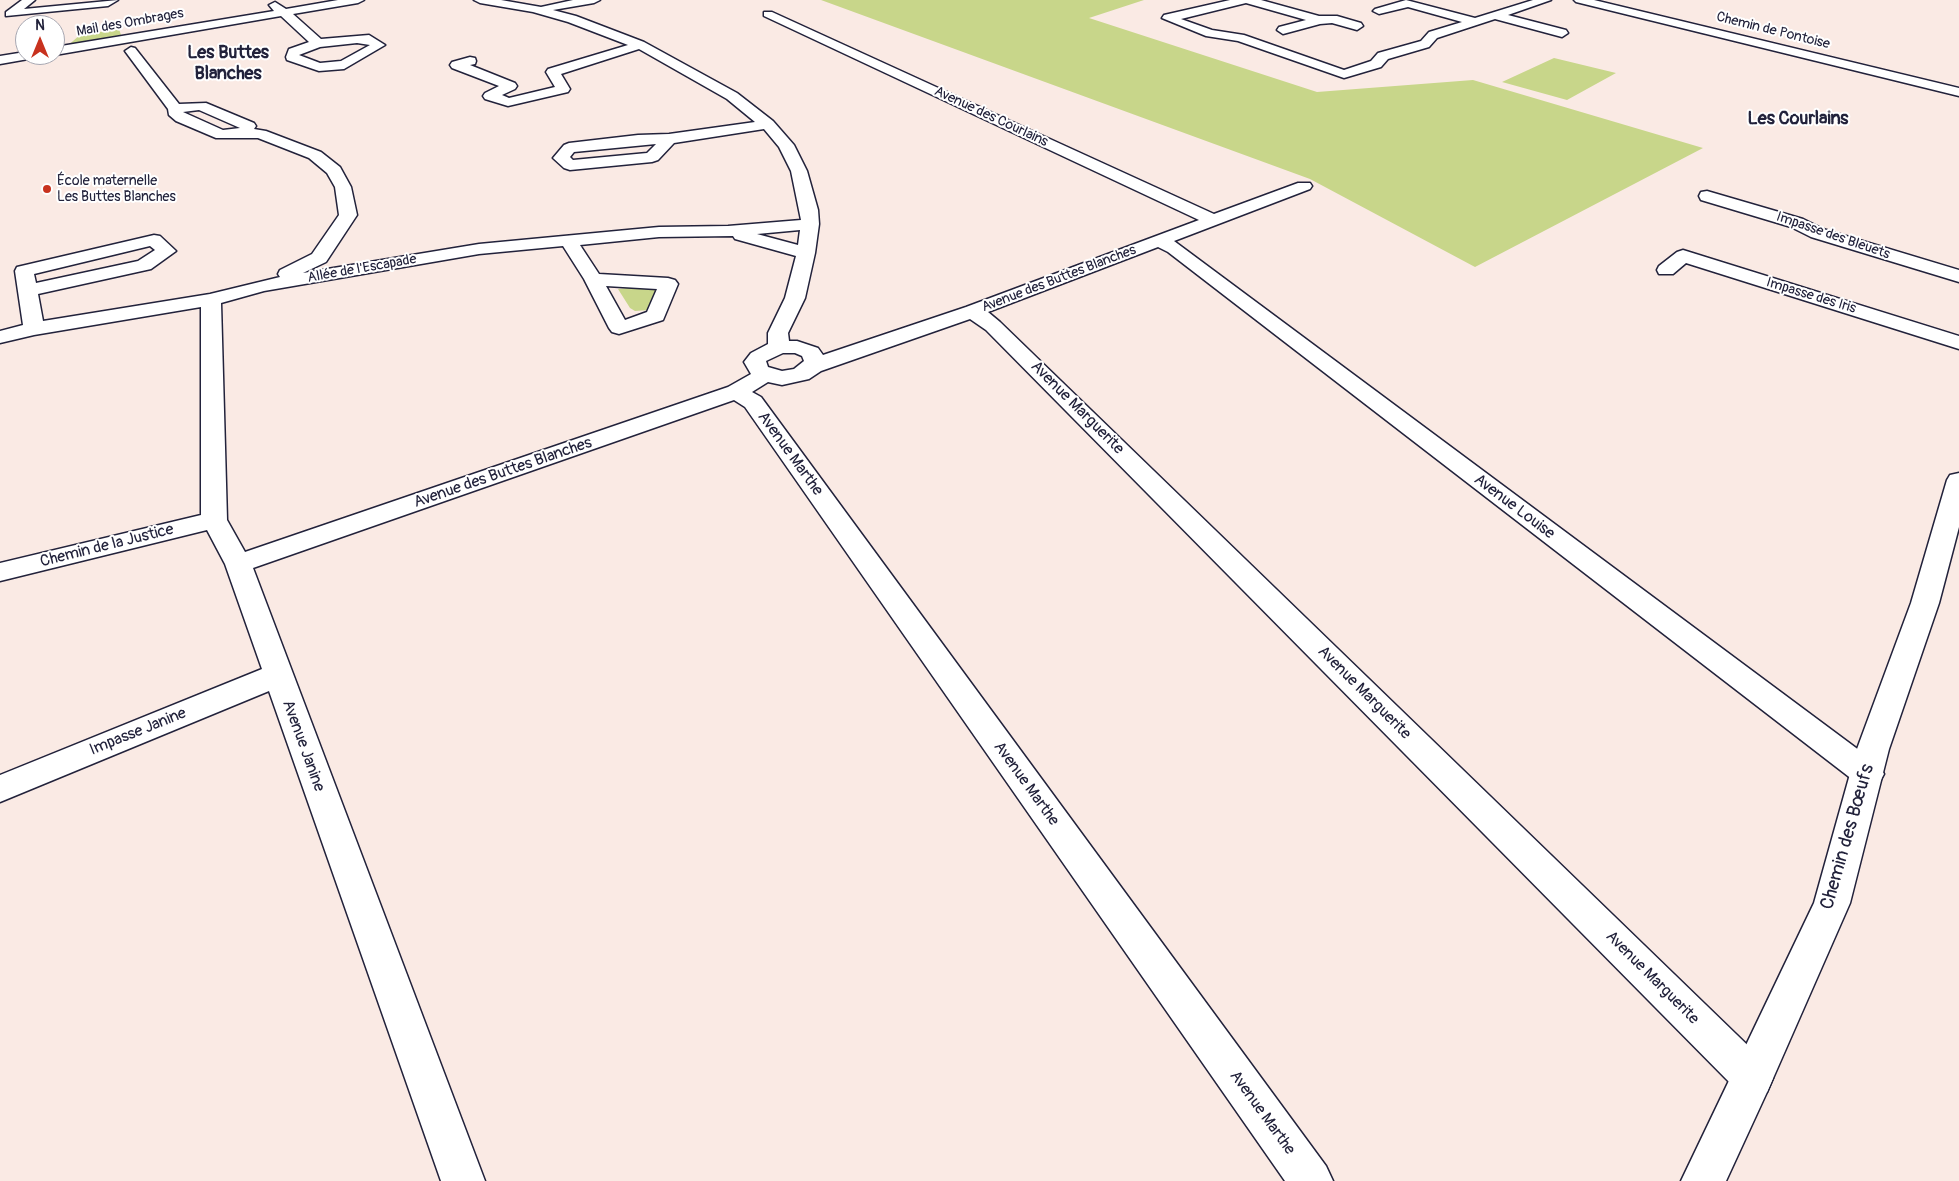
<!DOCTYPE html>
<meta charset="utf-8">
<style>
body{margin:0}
#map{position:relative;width:1959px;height:1181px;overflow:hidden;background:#faeae4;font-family:Pangolin,sans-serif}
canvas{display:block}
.north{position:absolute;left:15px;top:15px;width:50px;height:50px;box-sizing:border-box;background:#fff;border:1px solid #a7a7b1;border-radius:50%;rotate:0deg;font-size:14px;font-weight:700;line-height:20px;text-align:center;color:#22223b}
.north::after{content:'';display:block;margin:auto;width:18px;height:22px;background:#c8321e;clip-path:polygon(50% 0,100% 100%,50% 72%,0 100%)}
</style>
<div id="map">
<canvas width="1959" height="1181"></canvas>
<div class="north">N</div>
</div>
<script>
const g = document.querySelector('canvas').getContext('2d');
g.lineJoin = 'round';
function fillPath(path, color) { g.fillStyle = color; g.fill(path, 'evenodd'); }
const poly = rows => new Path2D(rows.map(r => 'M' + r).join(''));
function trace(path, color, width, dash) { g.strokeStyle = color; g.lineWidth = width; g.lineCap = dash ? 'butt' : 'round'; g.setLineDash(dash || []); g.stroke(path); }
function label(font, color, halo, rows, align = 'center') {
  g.font = font + ' Pangolin,sans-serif'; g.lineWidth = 4; g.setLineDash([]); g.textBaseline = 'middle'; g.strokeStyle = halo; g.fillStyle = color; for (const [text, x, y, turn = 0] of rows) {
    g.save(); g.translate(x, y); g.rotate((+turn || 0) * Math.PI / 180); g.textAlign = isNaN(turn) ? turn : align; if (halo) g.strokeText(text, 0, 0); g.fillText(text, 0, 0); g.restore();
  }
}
fillPath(poly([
 [821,0,1144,0,1089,18,1317,92,1473,80,1703,148,1475,267,1310,179],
 [119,29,122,38,66,47,80,35],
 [1554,58,1616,73,1567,100,1502,82],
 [647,286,659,289,649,310,635,311,630,308,618,289]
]), '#c8d68a');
const minor = poly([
 [22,0,35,0,24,9,118,0,108,6,6,16,6,12,22,0],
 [338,0,364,0,358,3,293,14,321,39,369,35,385,45,344,69,319,71,287,60,286,57,289,49,309,42,281,16,55,55,55,47,274,11,269,5,275,2,286,9,338,0],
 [357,43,370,45,341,61,320,63,299,55,320,47,357,43],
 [474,0,501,0,541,7,573,0,600,0,594,3,553,10,576,16,644,42,737,93,773,121,794,145,807,171,818,210,819,224,815,253,805,298,788,333,789,341,797,341,818,348,823,355,966,307,1199,220,764,16,764,12,772,12,1214,214,1298,183,1310,183,1312,186,1310,189,1174,241,1879,765,1884,774,1879,783,1868,787,1857,783,1168,252,1158,247,988,312,1000,322,1767,1064,1773,1078,1767,1092,1753,1098,1739,1092,986,330,970,319,821,371,809,379,782,385,768,382,752,392,761,397,1326,1166,1333,1181,1285,1181,745,407,734,400,253,568,485,1181,441,1181,269,691,0,802,0,775,262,669,225,564,207,530,0,581,0,563,201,515,201,307,34,335,0,343,0,331,23,325,15,271,17,267,154,235,160,236,176,251,151,269,38,294,43,321,210,294,280,277,278,274,280,270,312,254,339,215,335,187,327,173,309,158,258,138,216,138,176,121,169,115,168,109,125,51,131,47,135,48,179,104,206,103,254,123,256,126,254,129,266,131,321,152,340,167,351,187,357,215,326,262,303,273,479,244,659,227,728,226,801,220,791,171,779,147,764,129,674,143,658,160,652,162,570,170,564,168,553,158,564,145,569,143,638,135,669,134,755,122,727,99,639,49,561,74,570,89,568,92,508,106,485,99,483,96,485,93,499,86,452,68,450,65,452,62,470,57,475,58,476,61,475,64,470,65,515,83,517,86,515,89,502,95,509,98,555,87,546,72,548,69,628,45,568,22,533,12,480,3,474,0],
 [199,110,240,128,223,130,183,112,199,110],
 [656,144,647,153,573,160,570,157,574,152,656,144],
 [800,230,798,245,757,234,800,230],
 [733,236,735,239,796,256,785,298,768,333,768,344,751,353,744,362,751,374,728,387,245,552,227,520,221,303,264,291,479,254,563,246,584,279,609,328,612,332,619,334,663,320,678,284,675,280,668,278,599,274,580,245,659,237,733,236],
 [150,246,155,250,138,261,36,283,34,274,150,246],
 [606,286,657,289,647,312,625,320,606,286],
 [783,353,795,353,802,356,804,361,794,369,782,371,768,367,766,361,783,353],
 [1230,0,1261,0,1319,16,1337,16,1361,23,1363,26,1357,30,1332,23,1320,24,1283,34,1277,30,1279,27,1306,20,1246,3,1181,19,1212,30,1244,35,1344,70,1371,61,1378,53,1421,41,1429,32,1462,22,1408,7,1379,14,1373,11,1375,9,1406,0,1475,18,1533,0,1551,0,1508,15,1566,30,1568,33,1562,37,1495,19,1437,38,1429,47,1388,59,1381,67,1344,78,1238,41,1206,36,1162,18,1164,15,1230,0],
 [1574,0,1594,0,1959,88,1959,96,1576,2,1574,0],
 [25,52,25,55,35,55,34,58,0,64,0,56,25,52],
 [1707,191,1803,219,1823,229,1959,270,1959,282,1811,237,1791,227,1701,200,1699,196,1701,192,1707,191],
 [1683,250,1959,336,1959,349,1686,263,1673,274,1659,274,1657,270,1659,266,1677,252,1683,250]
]);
const tertiary = poly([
 [1959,473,1959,527,1939,603,1889,749,1850,903,1767,1092,1726,1181,1681,1181,1814,903,1857,749,1911,603,1947,480,1950,475,1959,473]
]);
trace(minor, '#22223b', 3);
trace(tertiary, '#22223b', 3);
fillPath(minor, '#fff');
fillPath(tertiary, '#fff');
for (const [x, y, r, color] of [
 [47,189,5,"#c8321e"]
]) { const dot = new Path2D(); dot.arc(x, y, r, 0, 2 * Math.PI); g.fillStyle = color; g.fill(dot); trace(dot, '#fff', 2); }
label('14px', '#22223b', '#fff', [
 ["Mail des Ombrages",130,23,-10],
 ["Chemin de Pontoise",1773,31,14],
 ["Avenue des Courlains",991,117,25],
 ["Impasse des Bleuets",1833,236,19],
 ["Allée de l'Escapade",362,269,-10],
 ["Avenue des Buttes Blanches",1059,279,-21],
 ["Impasse des Iris",1811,296,17]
]);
label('14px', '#22223b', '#fff', [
 ["École maternelle",57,181],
 ["Les Buttes Blanches",57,197]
], 'left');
label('16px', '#22223b', '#fff', [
 ["Avenue Marguerite",1077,408,45],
 ["Avenue Marthe",790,454,54],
 ["Avenue des Buttes Blanches",503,473,-19],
 ["Avenue Louise",1514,507,37],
 ["Chemin de la Justice",107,546,-14],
 ["Avenue Marguerite",1364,693,45],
 ["Impasse Janine",138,732,-22],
 ["Avenue Janine",303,746,70],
 ["Avenue Marthe",1026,784,54],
 ["Avenue Marguerite",1652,978,45],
 ["Avenue Marthe",1262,1113,54]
]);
label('bold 18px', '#22223b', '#fff', [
 ["Les Buttes",228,53],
 ["Blanches",228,74],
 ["Les Courlains",1798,119]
]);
label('19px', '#22223b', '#fff', [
 ["Chemin des Bœufs",1848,837,-74]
]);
</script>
